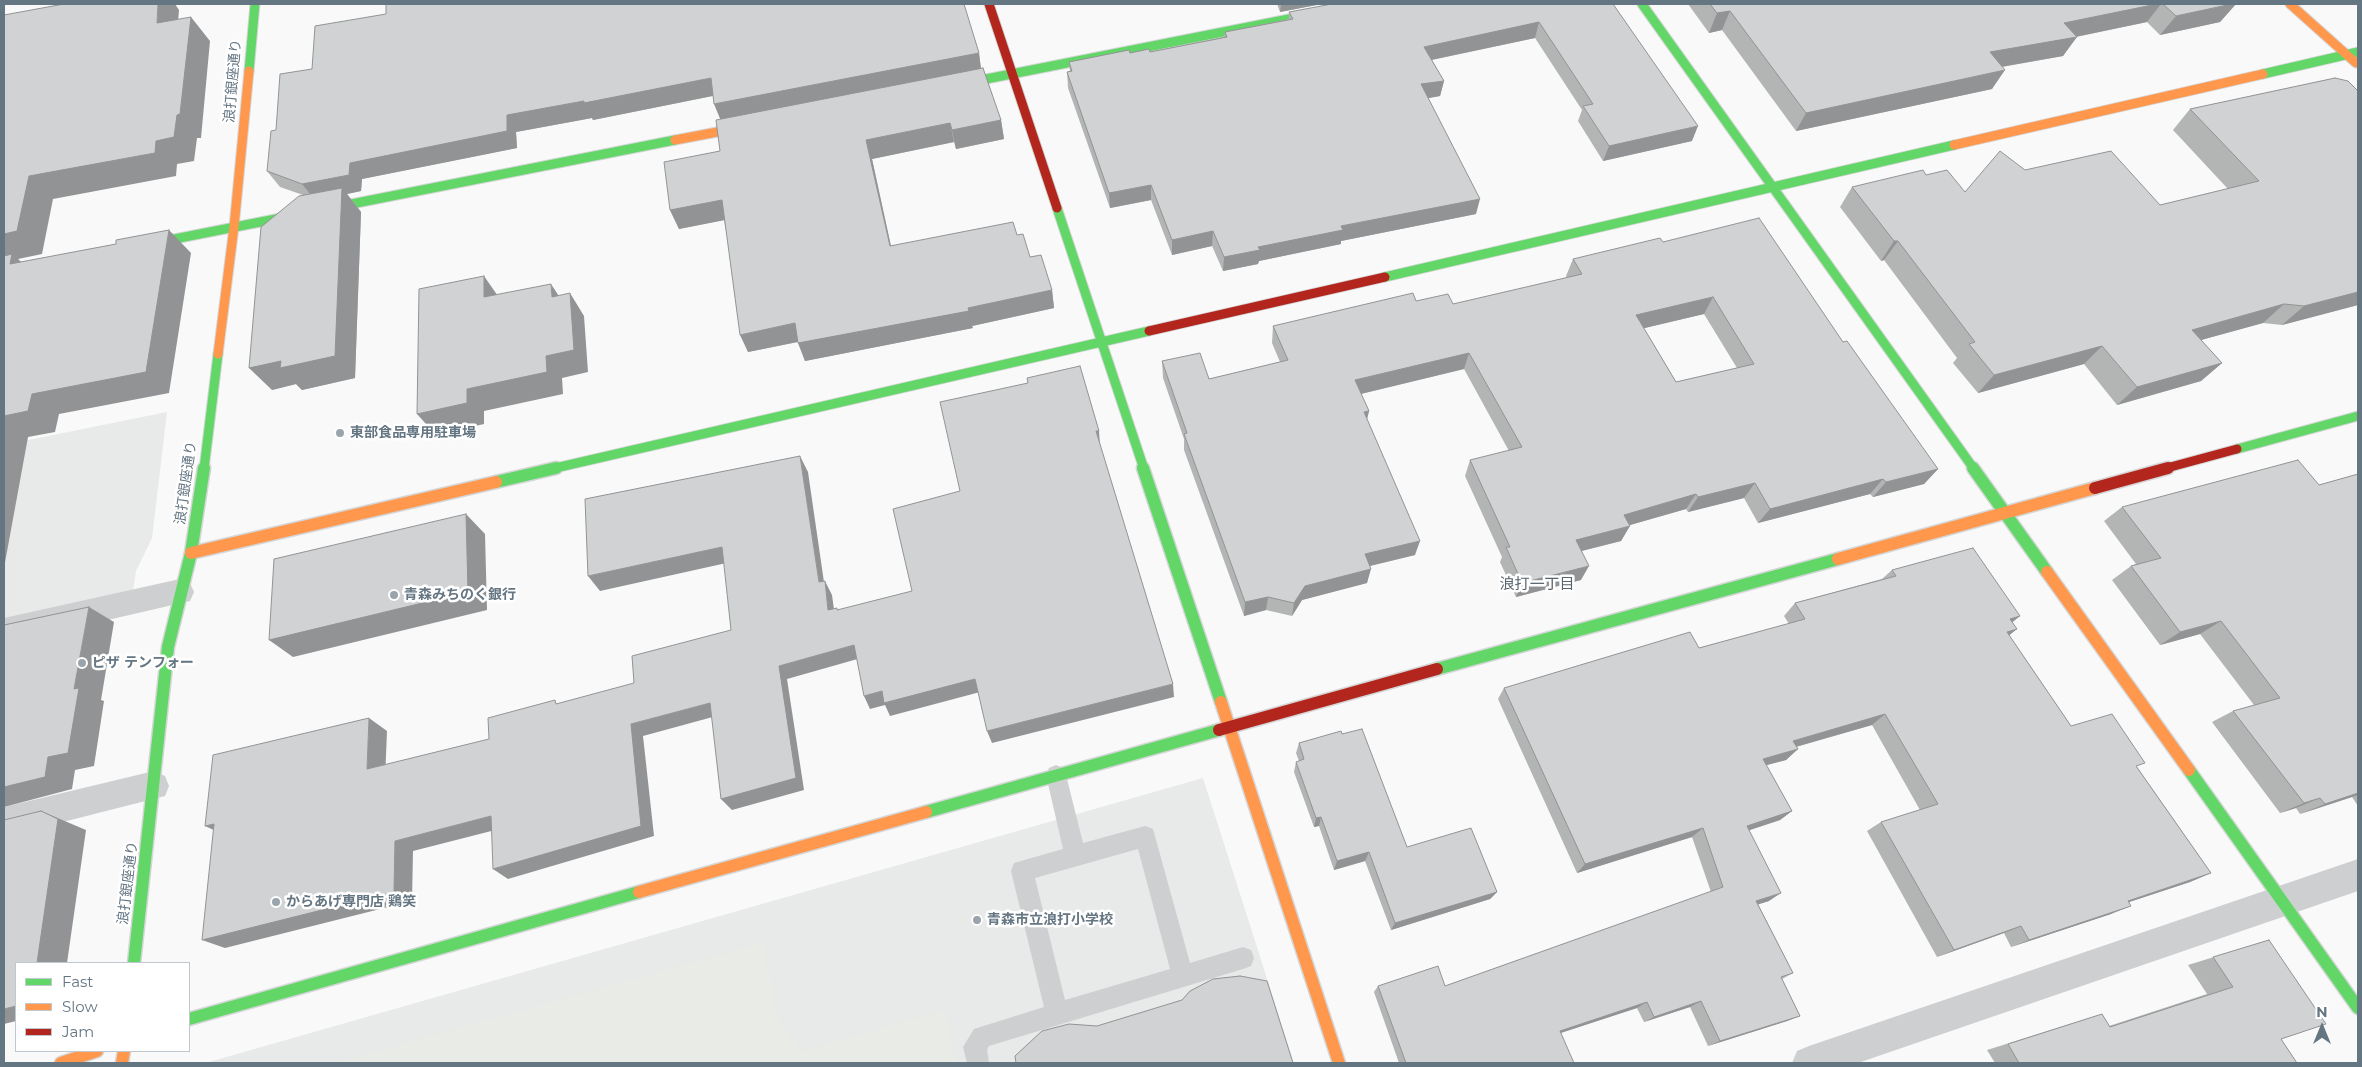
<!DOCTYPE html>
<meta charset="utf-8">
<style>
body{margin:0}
#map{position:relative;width:2362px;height:1067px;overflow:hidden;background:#f9f9f9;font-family:Montserrat,sans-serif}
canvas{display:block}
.frame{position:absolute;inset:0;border:5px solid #657683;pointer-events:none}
.legend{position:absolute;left:15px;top:962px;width:175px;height:90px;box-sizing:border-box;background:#fff;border:1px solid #c1c8cd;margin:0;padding:6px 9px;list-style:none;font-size:15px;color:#657683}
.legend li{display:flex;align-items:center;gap:10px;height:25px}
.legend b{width:25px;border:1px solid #c1c8cd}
.north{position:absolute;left:2297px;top:1002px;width:50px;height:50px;-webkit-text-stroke:4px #fff;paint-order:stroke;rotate:0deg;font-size:14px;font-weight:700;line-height:20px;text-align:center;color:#657683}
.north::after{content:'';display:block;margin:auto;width:18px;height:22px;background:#657683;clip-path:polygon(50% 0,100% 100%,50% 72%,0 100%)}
</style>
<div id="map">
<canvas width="2362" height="1067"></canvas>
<div class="frame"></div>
<ul class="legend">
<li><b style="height:6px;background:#63d668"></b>Fast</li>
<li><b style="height:6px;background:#ff974d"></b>Slow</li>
<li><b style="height:6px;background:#b3261e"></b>Jam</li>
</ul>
<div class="north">N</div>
</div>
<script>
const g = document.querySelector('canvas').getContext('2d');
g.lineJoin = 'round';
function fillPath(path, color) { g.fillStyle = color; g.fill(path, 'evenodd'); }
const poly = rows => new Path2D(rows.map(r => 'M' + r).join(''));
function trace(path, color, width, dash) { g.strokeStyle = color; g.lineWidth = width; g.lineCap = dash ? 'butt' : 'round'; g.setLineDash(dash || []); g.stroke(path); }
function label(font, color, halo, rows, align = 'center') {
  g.font = font + ' Montserrat,"Noto Sans JP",sans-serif'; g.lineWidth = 5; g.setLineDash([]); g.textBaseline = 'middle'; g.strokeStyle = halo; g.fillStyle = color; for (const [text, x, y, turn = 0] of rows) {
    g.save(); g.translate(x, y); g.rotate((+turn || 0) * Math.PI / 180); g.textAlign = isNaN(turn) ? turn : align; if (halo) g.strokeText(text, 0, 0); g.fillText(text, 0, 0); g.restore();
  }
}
fillPath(poly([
 [167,412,152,538,136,571,133,591,4,620,4,445],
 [1203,778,1294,1063,208,1063,209,1062]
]), '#e8e9e9');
fillPath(poly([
 [763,943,778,1020,803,1051,945,1010,956,1063,334,1063]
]), '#e8ebe6');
const fastFar1 = poly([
 [1642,4,1974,469],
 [249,71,255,4],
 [2263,74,2358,52],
 [951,86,1364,4],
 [1057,208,1144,469],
 [139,246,675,140],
 [1385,277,1954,145],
 [2237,449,2358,416],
 [204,469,218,354],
 [551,469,1149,331]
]);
const fast = poly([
 [1143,468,1221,702],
 [1973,468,2047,572],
 [496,482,556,468],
 [1437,669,1838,559],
 [2189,770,2358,1008],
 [926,812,1219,730],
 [134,963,168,647,191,553,204,468],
 [189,1019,639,892]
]);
const slowFar1 = poly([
 [2290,4,2356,63],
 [675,140,754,125],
 [1954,145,2263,74],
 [218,354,234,227,249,71]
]);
const slow = poly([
 [191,553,496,482],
 [1838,559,2095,488],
 [2047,572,2189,770],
 [1221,702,1339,1063],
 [639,892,926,812],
 [61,1063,97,1051],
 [122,1063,124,1051]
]);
const jamFar1 = poly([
 [989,4,1057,208],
 [1149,331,1385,277],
 [2163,469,2237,449]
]);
const jam = poly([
 [2095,488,2168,468],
 [1219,730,1437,669]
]);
trace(fastFar1, '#d5d6d7', 11);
trace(fast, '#d5d6d7', 15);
trace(slowFar1, '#d5d6d7', 11);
trace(slow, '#d5d6d7', 15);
trace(jamFar1, '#d5d6d7', 11);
trace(jam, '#d5d6d7', 15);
fillPath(poly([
 [1056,765,1063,768,1066,775,1083,843,1145,826,1153,829,1190,963,1243,947,1251,950,1254,958,1251,966,1243,969,989,1046,987,1050,989,1063,967,1063,963,1047,974,1029,1044,1007,1011,871,1014,863,1063,849,1046,775,1049,768,1056,765],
 [1138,849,1170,969,1065,1000,1035,878,1138,849]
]), '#cecfd0');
fillPath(poly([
 [180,579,190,583,194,592,190,601,4,644,4,618,180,579],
 [154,771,165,776,169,786,165,796,4,837,4,807,154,771],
 [2358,859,2358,891,1858,1063,1792,1063,1797,1051,1809,1046,2358,859]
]), '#cecfd0');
trace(fastFar1, '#63d668', 9);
trace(fast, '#63d668', 12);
trace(slowFar1, '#ff974d', 9);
trace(slow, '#ff974d', 12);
trace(jamFar1, '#b3261e', 9);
trace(jam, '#b3261e', 12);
fillPath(poly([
 [1277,4,1322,4,1280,12],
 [1613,4,1692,141,1603,161,1578,121,1582,110,1535,38,1432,60,1444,81,1440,96,1428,98,1476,214,1341,241,1341,244,1259,261,1258,264,1223,271,1212,246,1172,255,1151,200,1110,208,1068,88,1067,72,1070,72,1069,62,1130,53,1150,52,1224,37,1225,32,1289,19,1289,12],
 [1688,4,2236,4,2220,22,2160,35,2147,22,2076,37,2063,56,2002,67,1992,89,1796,131,1722,30,1709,33],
 [979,53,981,68,1001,120,1004,139,956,149,954,142,872,159,891,246,1017,235,1030,257,1052,290,1054,308,972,326,973,328,805,361,798,342,748,352,724,220,679,229,670,210,720,151,721,120,713,96,593,120,592,118,516,132,517,148,362,179,361,191,347,194,361,212,355,378,302,390,296,384,272,390,303,195,280,187,267,171,276,130],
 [2335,78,2358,305,2282,325,2263,323,2201,340,2222,363,2201,381,2117,405,2084,364,1978,393,1953,363,1957,358,1884,260,1881,261,1840,207,1852,187,1926,175,1965,192,2025,170,2160,205,2228,189,2173,130,2190,109],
 [1663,242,1843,342,1938,469,1924,484,1873,497,1870,494,1758,523,1744,498,1688,512,1686,509,1630,525,1621,541,1582,551,1581,580,1516,597,1500,562,1502,557,1465,476,1470,460,1509,451,1464,369,1361,394,1369,411,1367,419,1415,555,1370,566,1367,583,1302,600,1292,616,1266,610,1244,616,1184,450,1184,439,1163,378,1162,361,1209,379,1280,362,1272,343,1273,326,1416,301,1453,304,1567,278,1566,276,1573,259],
 [1704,314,1737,368,1676,382,1644,328],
 [2358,474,2358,806,2352,797,2300,814,2296,808,2280,813,2212,722,2233,711,2254,705,2200,634,2160,645,2112,580,2131,566,2136,564,2104,521,2122,507,2319,485],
 [1892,570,2020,616,2012,622,2017,629,2009,635,2071,726,2137,767,2211,873,2190,882,2129,902,2111,914,2011,947,2004,933,1937,957,1867,831,1881,822,1920,810,1872,725,1796,747,1798,749,1786,760,1766,765,1792,811,1780,820,1749,830,1769,901,1758,904,1793,973,1782,979,1800,1016,1787,1021,1708,1046,1690,1007,1644,1022,1637,1008,1561,1033,1573,1063,1399,1063,1374,992,1378,986,1445,986,1711,892,1692,837,1577,873,1498,699,1504,688,1699,648,1789,624,1784,616,1795,603,1882,579],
 [1342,734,1407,847,1497,892,1490,899,1391,930,1365,861,1334,870,1319,826,1314,827,1294,772,1296,762,1299,761,1296,753,1299,743],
 [2269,940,2281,1039,2297,1063,1995,1063,1987,1050,2102,1014,2109,1026,2207,994,2188,965]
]), '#b3b5b5');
fillPath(poly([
 [158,4,175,4,179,10,176,47,157,23],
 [1281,4,1322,4,1280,12],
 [2157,4,2161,4,2147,22,2065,39,2077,37,2063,56,1977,71,1990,52,2064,23],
 [2232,4,2236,4,2220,22,2160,35,2176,16],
 [1730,11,1722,30,1709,33,1717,13],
 [191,17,210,41,201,138,197,138,194,161,177,164,176,176,53,199,42,254,18,259,37,276,4,263,4,234,29,176,156,141],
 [1539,22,1535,38,1421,62,1424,47],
 [979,53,981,70,721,121,714,104],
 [2005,70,1992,89,1796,131,1806,113],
 [711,78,717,95,593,120,592,118,516,132,517,148,362,179,361,191,347,194,361,212,355,378,302,390,296,384,272,390,249,368,315,200,302,184,350,163,507,115],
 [1444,81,1440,96,1418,100,1421,84],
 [1001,120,1004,139,956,149,952,130],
 [950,123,954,142,872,159,895,265,890,246,866,140],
 [1698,126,1692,141,1603,161,1609,146],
 [1151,185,1151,200,1110,208,1109,193],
 [1480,199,1476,214,1341,241,1341,244,1259,261,1258,264,1223,271,1224,257,1258,247,1341,226],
 [722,200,730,219,679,229,670,210],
 [169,230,191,253,169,393,59,414,55,432,28,437,4,568,4,416,32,394],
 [1213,231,1212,246,1172,255,1172,240],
 [1894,241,1898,241,1884,260,1881,261],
 [484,276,500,299,484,297],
 [551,284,566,307,552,297],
 [1052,290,1054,308,972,326,973,328,805,361,798,343],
 [2358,292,2358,305,2282,325,2304,306],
 [570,293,584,316,588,372,562,378,563,394,484,411,484,424,436,435,417,414,467,389,546,356],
 [1713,297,1704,314,1628,332,1636,315],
 [2284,304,2263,323,2172,348,2192,330],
 [795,323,802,341,748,352,740,335],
 [2102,346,2084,364,1978,393,1994,375],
 [1469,353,1464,369,1352,396,1355,380],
 [2222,363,2201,381,2117,405,2137,387],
 [1369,411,1365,427,1364,412],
 [1096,431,1099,431,1100,447],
 [800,456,808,472,826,596,819,582],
 [1938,469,1924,484,1873,497,1886,482],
 [1883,479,1870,494,1758,523,1770,509],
 [1755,483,1744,498,1688,512,1698,497],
 [1696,494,1686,509,1616,529,1624,515],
 [466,514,485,534,487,610,293,657,269,640],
 [1630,526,1621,541,1569,554,1576,540],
 [1420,541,1415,555,1361,568,1365,554],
 [722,547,731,562,600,591,588,576],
 [1589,566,1581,580,1516,597,1522,583],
 [1371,569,1367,583,1302,600,1292,616,1294,603,1305,586],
 [825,581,832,595,836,624,828,610],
 [1268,597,1266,610,1244,616,1245,602],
 [89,607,114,622,101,700,104,701,94,766,75,770,72,789,4,807,4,787,48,757,74,689],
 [2020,616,2004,629,2010,619],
 [2221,621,2200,634,2160,645,2180,632],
 [2017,629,2002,641,2007,632],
 [854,645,861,658,787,679,804,790,732,810,721,799,779,666],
 [975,679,980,692,890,716,885,705,870,709,864,696,882,691],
 [1173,684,1174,697,992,743,987,731],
 [710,703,720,715,643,736,654,836,508,879,493,869,631,724],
 [1885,714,1872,725,1781,751,1793,741],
 [369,718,387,731,385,780,367,769],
 [1798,749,1786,760,1752,769,1763,759],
 [2358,793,2358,795,2352,797,2300,814,2325,804],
 [2320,798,2296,808,2280,813,2304,803],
 [41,811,86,830,67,963,37,963],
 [1792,811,1780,820,1735,835,1747,826],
 [491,816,507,827,413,851,412,901,225,948,202,940,395,841],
 [1321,817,1319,826,1314,827,1316,818],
 [214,824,227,836,205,826],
 [1703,828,1692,837,1577,873,1585,864],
 [1369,852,1365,861,1334,870,1337,861],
 [2211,873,2190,882,2108,909,2128,901],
 [1497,892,1490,899,1391,930,1395,923],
 [1781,893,1769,901,1744,909,1756,901],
 [2131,906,2111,914,2011,947,2029,940],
 [2021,926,2004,933,1937,957,1954,950],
 [1701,1001,1690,1007,1644,1022,1654,1017],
 [1647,1002,1637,1008,1551,1036,1560,1031],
 [16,1006,16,1021,4,1024,4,1009],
 [1800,1016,1787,1021,1708,1046,1720,1041]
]), '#929394');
const building = poly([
 [64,4,158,4,157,23,191,17,180,114,177,115,174,137,156,141,155,153,29,176,17,231,4,234,4,15,64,4],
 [386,4,964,4,979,53,714,104,711,78,584,103,584,101,507,115,507,131,350,163,349,175,302,184,267,171,271,131,276,130,280,74,312,69,315,26,386,14,386,4],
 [1332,4,1613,4,1698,126,1609,146,1583,106,1593,104,1539,22,1424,47,1444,81,1421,84,1480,199,1341,226,1343,230,1258,247,1260,250,1224,257,1213,231,1172,240,1151,185,1109,193,1067,72,1072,71,1069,62,1129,50,1130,53,1149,49,1150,52,1227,37,1225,32,1293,19,1289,12,1332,4],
 [1710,4,2157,4,2064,23,2077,37,1990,52,2005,70,1806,113,1730,11,1717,13,1710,4],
 [2163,4,2232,4,2176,16,2163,4],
 [983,68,1001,120,952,130,950,123,866,140,890,246,1013,222,1017,235,1023,234,1030,257,1041,255,1052,290,968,308,969,311,798,343,795,323,740,335,722,200,670,210,664,162,720,151,716,120,983,68],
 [2335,78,2348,81,2358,91,2358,292,2304,306,2284,304,2192,330,2222,363,2137,387,2102,346,1994,375,1969,344,1975,342,1898,241,1894,241,1852,187,1923,170,1926,175,1947,170,1965,192,2000,151,2025,170,2111,151,2160,205,2259,181,2190,109,2335,78],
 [342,188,335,356,280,368,281,361,249,368,261,227,299,196,342,188],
 [1759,218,1843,342,1847,341,1938,469,1886,482,1883,479,1770,509,1755,483,1698,497,1696,494,1624,515,1630,526,1576,540,1589,566,1522,583,1506,547,1510,547,1470,460,1522,447,1469,353,1355,380,1369,411,1364,412,1420,541,1365,554,1371,569,1305,586,1294,603,1268,597,1245,602,1184,434,1187,433,1162,361,1200,353,1209,379,1288,360,1273,326,1413,293,1416,301,1448,294,1453,304,1582,274,1573,259,1660,238,1663,242,1759,218],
 [1713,297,1754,364,1676,382,1636,315,1713,297],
 [169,230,146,372,32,394,28,411,4,416,4,256,12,254,10,264,116,244,116,240,169,230],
 [484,276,484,297,551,284,552,297,570,293,574,350,546,356,547,372,467,389,467,403,417,414,419,289,484,276],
 [1080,366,1099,431,1096,431,1173,684,987,731,975,679,884,703,882,691,864,696,854,645,779,666,796,778,721,799,710,703,631,724,641,826,493,869,491,816,395,841,394,892,202,940,214,824,205,826,213,755,369,718,367,769,489,739,488,718,555,700,556,704,634,683,632,656,731,630,722,547,588,576,585,499,800,456,819,582,825,581,828,610,837,608,837,610,912,591,893,509,960,491,940,402,1028,383,1027,378,1080,366],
 [2298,460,2319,485,2358,474,2358,793,2325,804,2320,798,2304,803,2233,711,2280,698,2221,621,2180,632,2131,566,2161,558,2122,507,2298,460],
 [466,514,468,592,269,640,274,559,466,514],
 [1973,548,2020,616,2010,619,2017,629,2007,632,2071,726,2112,714,2145,763,2136,766,2211,873,2128,901,2131,906,2029,940,2021,926,1954,950,1881,822,1938,804,1885,714,1793,741,1798,749,1763,759,1792,811,1747,826,1781,893,1756,901,1793,973,1781,977,1800,1016,1720,1041,1701,1001,1654,1017,1647,1002,1560,1031,1574,1063,1406,1063,1378,986,1438,966,1445,986,1723,887,1703,828,1585,864,1504,688,1690,632,1699,648,1805,619,1795,603,1896,576,1892,570,1973,548],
 [89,607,74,689,79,688,68,753,48,757,45,777,4,787,4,625,89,607],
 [1362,729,1407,847,1471,828,1497,892,1395,923,1369,852,1337,861,1321,817,1316,818,1296,762,1304,759,1299,743,1341,731,1342,734,1362,729],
 [41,811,58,819,37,963,16,963,16,1006,4,1009,4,820,41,811],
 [2269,940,2326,1024,2281,1039,2297,1063,2019,1063,2008,1044,2102,1014,2110,1027,2233,987,2213,957,2269,940],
 [1240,976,1267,981,1293,1063,1016,1063,1015,1056,1042,1031,1069,1024,1097,1026,1182,1000,1190,991,1213,979,1240,976]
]);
fillPath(building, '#d0d2d3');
trace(building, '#929394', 1);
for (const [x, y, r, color] of [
 [340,433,5,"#99a4ac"],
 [394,595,5,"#99a4ac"],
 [82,663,5,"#99a4ac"],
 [276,902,5,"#99a4ac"],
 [977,920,5,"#99a4ac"]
]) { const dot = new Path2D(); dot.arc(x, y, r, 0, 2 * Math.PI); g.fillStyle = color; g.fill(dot); trace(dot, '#fff', 2); }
label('14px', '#657683', '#fff', [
 ["浪打銀座通り",233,81,-85],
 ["浪打銀座通り",186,483,-82],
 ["浪打銀座通り",128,883,-83]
]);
label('bold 14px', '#657683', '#fff', [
 ["東部食品専用駐車場",350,433],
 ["青森みちのく銀行",404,595],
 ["ピザ テンフォー",92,663],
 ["からあげ専門店 鶏笑",286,902],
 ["青森市立浪打小学校",987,920]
], 'left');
label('15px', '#57646e', '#fff', [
 ["浪打一丁目",1537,585]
]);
</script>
